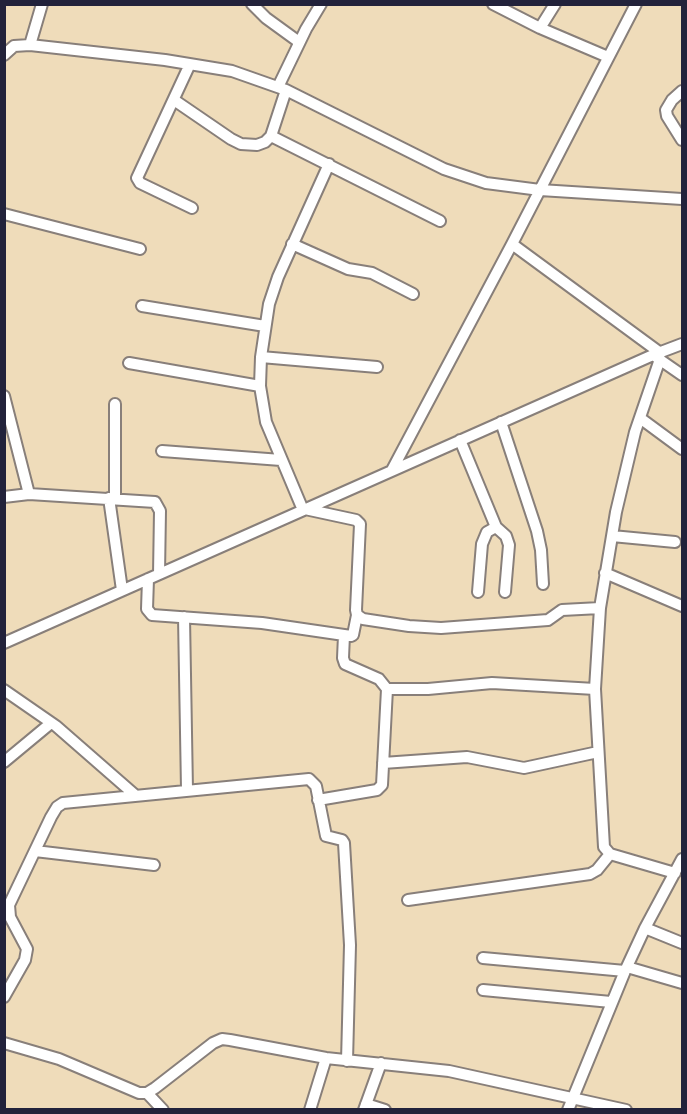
<!DOCTYPE html>
<style>
body{margin:0}
#map{position:relative;width:687px;height:1114px;overflow:hidden;background:#efdcba;font-family:"Shantell Sans",sans-serif}
canvas{display:block}
.frame{position:absolute;inset:0;border:6px solid #22223b;pointer-events:none}
</style>
<div id="map">
<canvas width="687" height="1114"></canvas>
<div class="frame"></div>
</div>
<script>
const g = document.querySelector('canvas').getContext('2d');
g.lineJoin = 'round';
const poly = rows => new Path2D(rows.map(r => 'M' + r).join(''));
function trace(path, color, width, dash) { g.strokeStyle = color; g.lineWidth = width; g.lineCap = dash ? 'butt' : 'round'; g.setLineDash(dash || []); g.stroke(path); }
const street = poly([
 [252,4,266,18,299,42],
 [493,4,540,28,608,57],
 [540,28,555,4],
 [30,45,42,4],
 [4,55,14,46,30,45,165,60,232,71,286,90,444,169,486,183,540,190,682,199],
 [190,64,137,178,140,183,192,208],
 [278,87,306,29,321,4],
 [682,91,672,100,666,110,667,116,682,140],
 [174,100,231,139,241,144,257,145,265,142,271,136,286,90],
 [271,136,440,221],
 [4,214,140,249],
 [292,244,348,269,372,273,413,294],
 [512,244,659,352],
 [142,306,265,326],
 [261,357,377,367],
 [656,357,682,375],
 [660,359,635,432,616,512,600,608,595,689,604,847,610,854,675,873],
 [129,363,260,386],
 [4,396,29,494],
 [115,404,115,498],
 [640,418,682,449],
 [501,422,537,531,541,550,543,584],
 [460,440,496,527,506,536,509,545,505,592],
 [162,451,281,460],
 [392,470,512,244,636,4],
 [4,497,29,494,155,502,160,511,159,574],
 [109,498,122,590],
 [305,509,356,520,360,524,356,610,357,615,363,619,409,626,441,628,548,620,562,610,600,608],
 [303,510,266,422,260,386,261,357,269,304,278,277,329,164],
 [612,536,675,542],
 [605,573,682,606],
 [148,579,147,609,152,615,262,623,351,636,353,635,357,615],
 [478,592,482,544,487,532,496,527],
 [184,617,187,790],
 [4,643,653,355,682,344],
 [387,689,428,689,492,683,595,689],
 [4,690,56,726,135,795],
 [4,762,51,723],
 [383,763,467,757,524,768,598,752],
 [318,800,377,790,382,785,387,689,379,679,345,664,343,658,344,635],
 [35,851,154,865],
 [408,900,590,874,597,870,610,854],
 [645,928,682,943],
 [483,958,625,971],
 [627,967,682,983],
 [483,990,611,1002],
 [4,997,25,960,27,949,10,917,9,905,51,817,57,807,63,803,309,779,316,786,326,836,342,840,344,843,350,945,347,1061],
 [4,1043,59,1059,139,1093,147,1093,155,1088,213,1043,222,1039,230,1040,326,1058,449,1071,626,1110],
 [147,1093,163,1110],
 [366,1104,385,1110],
 [310,1110,326,1058],
 [364,1110,381,1063],
 [568,1110,625,971,645,928,682,859]
]);
trace(street, '#887f7a', 14);
trace(street, '#fff', 10);
</script>
